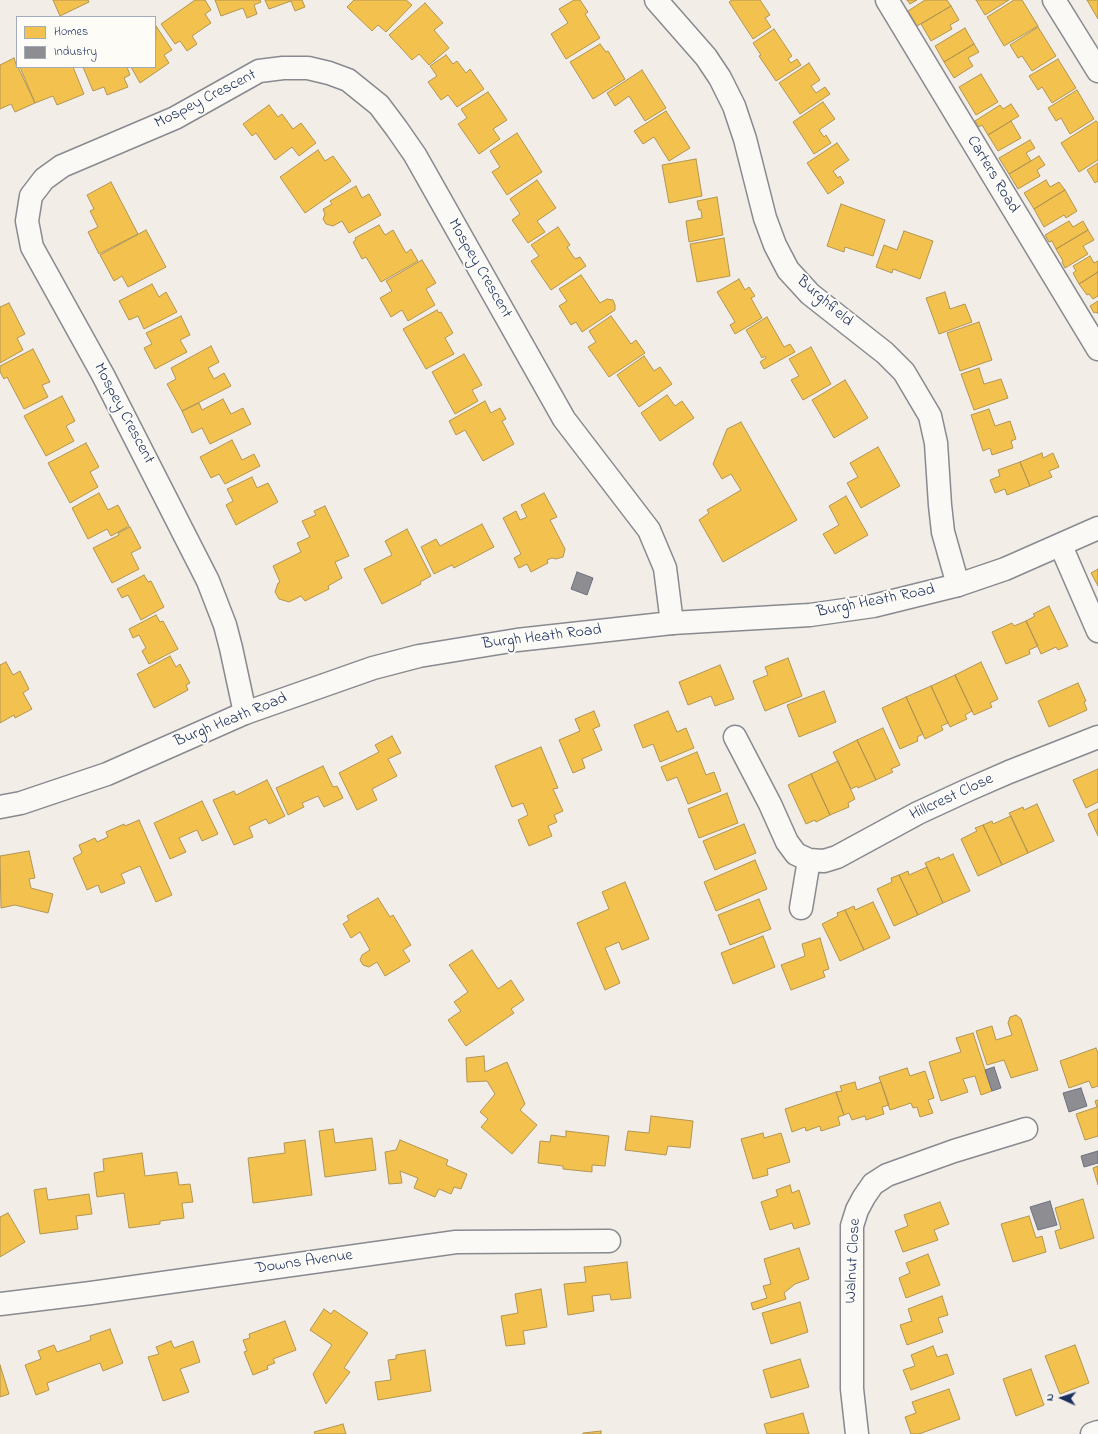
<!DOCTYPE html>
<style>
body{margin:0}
#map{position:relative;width:1098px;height:1434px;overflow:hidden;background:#f2eee7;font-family:"Indie Flower",sans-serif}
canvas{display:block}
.legend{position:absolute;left:16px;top:16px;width:140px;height:52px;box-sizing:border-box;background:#fdfcf7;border:1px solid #a3aaba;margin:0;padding:5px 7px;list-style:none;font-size:12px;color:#1b2f5e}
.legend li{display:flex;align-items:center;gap:8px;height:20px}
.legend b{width:20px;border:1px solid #a3aaba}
.north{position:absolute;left:1042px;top:1378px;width:40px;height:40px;-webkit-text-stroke:3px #fdfcf7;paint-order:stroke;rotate:273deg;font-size:11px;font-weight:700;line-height:16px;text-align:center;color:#1b2f5e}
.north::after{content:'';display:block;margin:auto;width:14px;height:18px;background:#1b2f5e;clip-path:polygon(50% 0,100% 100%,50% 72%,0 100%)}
</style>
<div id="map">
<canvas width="1098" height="1434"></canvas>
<ul class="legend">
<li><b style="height:11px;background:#f2c14e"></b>Homes</li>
<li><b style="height:11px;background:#8d8d92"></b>Industry</li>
</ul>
<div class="north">N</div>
</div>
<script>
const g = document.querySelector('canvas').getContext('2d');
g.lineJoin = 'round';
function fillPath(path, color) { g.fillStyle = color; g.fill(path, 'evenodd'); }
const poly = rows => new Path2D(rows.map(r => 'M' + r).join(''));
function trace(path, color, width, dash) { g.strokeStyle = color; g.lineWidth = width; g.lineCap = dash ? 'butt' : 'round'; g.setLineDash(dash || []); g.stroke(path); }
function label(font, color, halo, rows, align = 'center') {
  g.font = font + ' "Indie Flower",sans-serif'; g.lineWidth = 4; g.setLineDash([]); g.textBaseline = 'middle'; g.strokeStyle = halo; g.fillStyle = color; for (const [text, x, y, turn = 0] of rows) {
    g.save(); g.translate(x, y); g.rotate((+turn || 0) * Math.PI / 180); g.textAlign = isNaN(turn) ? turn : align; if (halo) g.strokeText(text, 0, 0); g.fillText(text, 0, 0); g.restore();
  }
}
const homes = poly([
 [53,0,88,0,89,2,60,16,53,0],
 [195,0,205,0,211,10,205,14,211,23,192,36,197,44,187,51,180,41,175,44,161,24,195,0],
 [215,0,260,0,261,2,254,5,257,14,247,18,243,8,221,16,215,0],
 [265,0,302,0,305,7,295,11,291,1,269,9,265,0],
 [354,0,406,0,412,5,386,32,378,25,372,31,347,7,354,0],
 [574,0,580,0,588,12,585,14,600,38,566,59,551,34,568,23,559,9,574,0],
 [732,0,760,0,770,15,765,18,771,27,753,39,729,2,732,0],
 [907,0,917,0,910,4,907,0],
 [925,0,947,0,951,6,917,26,908,11,925,0],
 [976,0,1009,0,985,15,976,0],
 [1014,0,1022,0,1038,26,1004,46,987,17,1014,0],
 [1087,0,1098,0,1098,19,1087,0],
 [425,3,443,23,434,30,449,48,429,65,419,54,412,60,389,35,425,3],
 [951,6,959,20,950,25,952,29,931,41,921,24,951,6],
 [156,26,172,50,164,55,169,63,140,83,131,67,155,67,156,26],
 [1038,27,1056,56,1032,71,1022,56,1018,58,1010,45,1038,27],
 [965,28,974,44,944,62,935,46,965,28],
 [774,29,792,56,788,59,791,63,797,59,801,65,776,81,759,56,761,55,753,43,774,29],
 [600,44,606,52,608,51,625,79,593,99,570,62,600,44],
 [974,44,979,52,968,58,973,66,954,78,944,62,974,44],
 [446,55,453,64,457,61,466,73,470,69,484,89,457,107,448,95,441,100,428,82,437,76,430,66,446,55],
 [14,58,17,67,18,67,35,103,15,112,11,104,0,109,0,65,14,58],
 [1058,59,1076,88,1052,103,1042,87,1038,90,1029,76,1058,59],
 [809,63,820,80,811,86,816,93,825,87,830,94,800,114,779,83,809,63],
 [20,67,73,67,84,94,57,105,53,96,35,103,20,67],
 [83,67,127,67,130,75,124,78,128,87,107,95,104,87,93,91,83,67],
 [642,70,666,108,645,121,629,96,615,106,607,93,642,70],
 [981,74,998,102,976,115,959,87,981,74],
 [1077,90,1094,119,1070,134,1061,118,1056,121,1048,108,1077,90],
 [488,92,507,120,493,129,500,139,479,154,458,124,467,118,461,109,488,92],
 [823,102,835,119,819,130,824,137,826,135,831,143,814,154,793,122,823,102],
 [1011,104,1019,116,988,135,982,125,979,127,975,121,1000,105,1003,109,1011,104],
 [269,105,278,117,282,114,293,129,301,123,316,143,299,156,292,147,275,160,256,133,252,136,243,124,269,105],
 [666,111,690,148,669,161,654,137,643,144,634,131,666,111],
 [1011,121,1021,138,998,151,988,135,1011,121],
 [1096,121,1098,123,1098,160,1079,172,1061,143,1096,121],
 [517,133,542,172,507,195,492,172,500,167,490,151,517,133],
 [1030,140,1035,148,1026,153,1031,161,1009,174,999,158,1030,140],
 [837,143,849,160,833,171,838,178,840,176,844,183,828,194,807,163,837,143],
 [318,150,325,161,333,156,351,181,305,213,280,177,318,150],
 [1039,156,1045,165,1037,170,1040,176,1018,189,1009,174,1039,156],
 [696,159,702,196,669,203,662,165,696,159],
 [1098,163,1098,181,1095,183,1087,170,1098,163],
 [537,180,556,208,537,221,545,232,528,243,512,220,520,214,510,199,537,180],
 [1046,180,1050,187,1059,182,1065,190,1034,209,1024,193,1046,180],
 [111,182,138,234,99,254,88,232,98,227,90,211,94,209,87,195,111,182],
 [356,186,362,198,369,194,381,215,349,233,342,221,333,226,326,224,323,219,325,214,323,209,332,204,330,201,356,186],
 [1065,190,1077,211,1066,218,1064,215,1044,227,1034,209,1065,190],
 [717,197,723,235,689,242,686,221,702,218,701,210,699,210,697,201,717,197],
 [841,204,885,220,873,256,845,247,844,252,827,246,841,204],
 [1069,221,1073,227,1083,221,1088,230,1056,249,1052,241,1049,242,1045,235,1069,221],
 [379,225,385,235,393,230,406,253,411,249,418,261,381,282,366,257,362,259,353,242,356,240,355,238,379,225],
 [558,227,570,245,567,247,575,259,580,257,586,266,551,290,531,261,539,256,531,245,558,227],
 [146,230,166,267,128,287,122,276,114,281,100,255,146,230],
 [1088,230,1094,240,1083,246,1088,254,1065,268,1062,262,1063,261,1056,249,1088,230],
 [904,231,933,241,920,279,893,269,892,273,876,267,884,245,897,250,904,231],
 [724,238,730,276,697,282,690,244,724,238],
 [1090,256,1094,263,1098,261,1098,272,1079,284,1073,273,1076,271,1073,266,1090,256],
 [422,260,436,283,426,289,435,305,408,321,402,310,391,317,380,298,392,291,386,281,422,260],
 [1098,272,1098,296,1093,299,1089,294,1087,295,1079,284,1098,272],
 [581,275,600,303,607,299,613,300,615,305,615,310,582,332,576,322,571,325,559,306,567,301,559,289,581,275],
 [739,279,745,290,749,287,755,296,751,298,762,318,735,334,730,325,735,322,717,292,739,279],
 [152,284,159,297,166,292,177,312,144,329,138,316,129,320,119,301,152,284],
 [945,292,950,309,965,304,972,322,939,334,926,298,945,292],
 [1098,301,1098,314,1096,312,1094,313,1090,306,1098,301],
 [9,303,25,334,17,338,23,350,0,363,0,307,9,303],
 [437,310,439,313,441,312,453,333,445,338,454,354,426,369,403,329,437,310],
 [181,316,190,335,180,340,187,352,155,369,144,348,152,344,146,333,181,316],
 [611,316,631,344,636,340,645,353,609,377,588,347,596,342,589,331,611,316],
 [767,317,784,347,790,344,795,352,764,369,760,362,766,358,765,356,762,358,746,330,767,317],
 [979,322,992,360,960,371,947,333,979,322],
 [211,346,219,362,208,368,214,379,224,373,231,386,182,411,167,384,176,379,171,368,211,346],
 [811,347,831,384,803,400,791,380,799,376,789,359,811,347],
 [33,349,50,382,42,385,48,397,24,409,7,377,4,379,0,372,0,366,33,349],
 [464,354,482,385,472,390,478,401,455,414,432,372,464,354],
 [644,356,654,371,660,367,672,384,639,407,617,375,644,356],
 [979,368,984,384,1001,379,1008,398,974,410,961,374,979,368],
 [845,380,868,418,834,438,812,400,845,380],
 [667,395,675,406,682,401,694,418,660,441,641,413,667,395],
 [62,396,75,421,66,426,74,441,46,456,24,416,62,396],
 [223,399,231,414,243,408,251,424,210,444,202,428,192,433,182,411,199,403,202,410,223,399],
 [485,401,491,413,500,408,506,419,502,421,514,444,483,461,465,430,456,435,449,421,485,401],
 [989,409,995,426,1010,421,1016,439,1011,441,1013,448,992,455,990,448,983,451,971,415,989,409],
 [741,422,797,520,723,562,699,520,709,513,707,510,741,490,731,474,722,479,713,464,727,429,741,422],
 [232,440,242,460,254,454,260,466,225,484,219,474,211,478,200,457,232,440],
 [86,443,99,467,90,472,98,487,70,503,48,463,86,443],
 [878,447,900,486,861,508,847,483,858,477,850,463,878,447],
 [1042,453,1043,458,1053,453,1059,467,1049,471,1052,477,1030,486,1020,462,1042,453],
 [1020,462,1030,486,1007,495,1005,489,995,493,990,480,1000,476,998,470,1020,462],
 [252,477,257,488,268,483,278,502,236,525,226,505,233,501,227,489,252,477],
 [99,493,108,510,118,505,129,526,111,536,107,529,88,539,72,508,99,493],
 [544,493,557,517,550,520,565,549,563,557,556,559,552,558,547,560,548,563,531,572,527,564,519,568,514,558,521,554,503,518,516,511,520,520,527,517,521,505,544,493],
 [846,496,868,535,835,554,823,534,839,525,829,506,846,496],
 [325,506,349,556,335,562,342,578,328,586,329,589,305,601,301,596,289,602,279,599,275,592,278,583,280,582,273,566,301,552,297,543,310,537,302,521,316,515,314,511,325,506],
 [482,524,494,547,454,568,452,565,434,574,421,547,436,539,440,546,482,524],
 [130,527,141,548,131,553,139,569,112,583,93,548,119,535,118,533,130,527],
 [407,529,431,576,420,582,421,584,382,604,364,569,392,555,385,541,407,529],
 [1098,569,1098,586,1091,573,1098,569],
 [144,575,148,582,151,581,164,607,141,620,128,595,122,598,117,589,144,575],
 [1049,606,1068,646,1058,650,1056,647,1041,654,1026,621,1035,616,1033,614,1049,606],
 [156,615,160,622,163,621,178,649,149,664,142,651,146,648,139,635,133,638,129,629,156,615],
 [1026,621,1038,646,1029,650,1030,654,1006,664,992,632,1012,623,1014,626,1026,621],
 [170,656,176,667,180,664,190,683,186,685,188,690,154,708,137,674,170,656],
 [788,658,802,696,765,711,753,681,768,675,765,667,788,658],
 [6,662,13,675,20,671,29,689,23,693,32,709,15,718,14,715,0,723,0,665,6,662],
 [981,662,998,699,990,703,992,707,974,715,955,675,981,662],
 [720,665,734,699,715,706,711,696,688,705,679,682,720,665],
 [955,675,972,711,965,715,967,719,950,727,931,686,955,675],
 [1078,683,1086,701,1084,702,1087,710,1049,727,1038,701,1078,683],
 [931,686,948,723,941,726,943,730,925,739,906,697,931,686],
 [824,691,836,722,799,737,787,705,824,691],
 [906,697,923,734,917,737,918,741,900,749,882,708,906,697],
 [594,711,600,726,593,729,602,750,582,759,585,768,573,773,559,740,580,731,575,719,594,711],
 [668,711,677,732,686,728,694,748,660,762,653,744,643,748,634,725,668,711],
 [883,728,900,765,891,769,893,772,876,780,857,740,883,728],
 [392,736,401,753,388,759,397,776,372,789,377,800,357,810,339,773,379,752,375,745,392,736],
 [857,740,876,780,858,788,857,786,851,789,833,752,857,740],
 [541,747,558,788,553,789,563,811,554,815,557,822,548,826,552,836,529,846,518,820,528,815,523,803,512,807,495,766,541,747],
 [697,752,706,775,714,772,721,791,688,804,677,777,667,781,661,767,697,752],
 [838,761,855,799,848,803,849,807,830,815,811,774,838,761],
 [323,766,333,787,337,786,343,798,324,807,318,796,302,803,304,807,288,815,276,788,323,766],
 [1098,769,1098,802,1086,808,1073,780,1098,769],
 [811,774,830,815,816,822,815,820,806,824,788,785,811,774],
 [267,780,285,816,269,824,266,819,249,827,253,837,234,845,213,800,234,791,236,795,267,780],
 [727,793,738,823,699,838,688,809,727,793],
 [202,801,218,834,202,841,197,830,179,838,186,852,170,859,154,823,202,801],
 [1037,804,1054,841,1028,853,1009,813,1023,807,1024,810,1037,804],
 [1098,809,1098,836,1088,814,1098,809],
 [1011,816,1028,853,1002,865,983,825,992,821,993,824,1011,816],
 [139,820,172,895,156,902,140,866,121,874,125,883,101,893,98,885,87,890,73,858,82,853,79,845,95,838,97,842,108,837,106,832,124,824,125,826,139,820],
 [744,824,756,853,715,870,703,841,744,824],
 [983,825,1002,865,978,876,961,839,977,831,975,828,983,825],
 [29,851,35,878,29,879,31,888,53,894,48,913,15,905,1,908,0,856,29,851],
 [953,854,970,891,943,903,925,863,939,857,940,860,953,854],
 [755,860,767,889,716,911,704,882,755,860],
 [927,867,943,903,918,915,899,875,908,871,909,875,927,867],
 [899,875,918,915,894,926,877,889,892,882,891,878,899,875],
 [625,882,649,939,622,950,619,942,605,948,620,983,605,990,577,923,609,909,602,892,625,882],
 [378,898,390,917,393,915,411,945,403,950,410,961,385,976,377,962,369,967,363,965,360,960,362,955,370,950,360,932,351,938,343,924,349,920,347,916,378,898],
 [759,899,771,929,730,945,718,915,759,899],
 [873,902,890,938,864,950,845,910,854,906,855,910,873,902],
 [845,910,864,950,840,961,822,924,838,916,837,913,845,910],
 [763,936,775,967,733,984,721,953,763,936],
 [820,938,829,969,823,971,825,977,791,990,781,965,805,956,802,944,820,938],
 [472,950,498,989,511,980,524,1000,511,1009,514,1013,466,1046,448,1020,461,1011,454,1002,468,992,449,965,472,950],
 [1016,1015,1021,1019,1038,1070,1011,1078,1004,1060,987,1065,976,1031,992,1026,996,1040,1012,1035,1008,1023,1010,1017,1016,1015],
 [973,1033,992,1091,981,1095,975,1076,963,1079,968,1092,941,1101,929,1062,961,1052,956,1038,973,1033],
 [1096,1048,1098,1053,1098,1086,1092,1088,1089,1081,1069,1088,1060,1061,1096,1048],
 [484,1056,485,1072,507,1062,525,1104,520,1110,537,1125,512,1154,481,1127,488,1119,480,1112,495,1094,487,1081,467,1082,466,1058,484,1056],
 [907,1068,910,1076,925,1071,934,1098,928,1100,933,1113,920,1117,917,1107,913,1108,911,1103,890,1110,879,1077,907,1068],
 [855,1082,857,1090,881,1082,889,1105,882,1107,884,1114,866,1120,865,1116,852,1120,849,1113,844,1115,836,1092,842,1091,840,1086,855,1082],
 [836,1092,844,1115,838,1117,840,1125,821,1131,820,1126,806,1131,805,1127,792,1132,785,1109,836,1092],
 [1098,1100,1098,1136,1085,1140,1076,1114,1097,1107,1095,1101,1098,1100],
 [651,1116,693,1121,690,1148,668,1146,666,1155,625,1150,628,1131,649,1133,651,1116],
 [333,1129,335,1143,372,1138,376,1170,325,1177,319,1131,333,1129],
 [566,1131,609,1136,605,1166,592,1165,592,1172,563,1169,563,1166,538,1163,540,1141,550,1142,551,1135,566,1137,566,1131],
 [763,1133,764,1138,781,1133,790,1162,767,1169,768,1175,753,1179,741,1139,763,1133],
 [305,1140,312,1195,253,1203,248,1158,285,1153,284,1143,305,1140],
 [400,1140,448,1160,446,1165,467,1174,461,1189,454,1187,451,1194,439,1189,435,1197,414,1188,418,1178,400,1171,402,1183,389,1184,385,1152,396,1150,400,1140],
 [142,1153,145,1176,177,1172,179,1185,190,1184,193,1202,182,1203,184,1218,160,1221,160,1224,129,1228,124,1193,97,1197,94,1173,104,1171,103,1159,142,1153],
 [1098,1166,1098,1185,1093,1168,1098,1166],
 [790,1185,792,1193,799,1190,810,1224,794,1229,792,1223,770,1230,761,1202,778,1196,776,1190,790,1185],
 [46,1188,48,1200,89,1194,92,1214,76,1216,78,1229,40,1234,34,1190,46,1188],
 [1083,1199,1094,1238,1060,1249,1055,1231,1061,1229,1055,1208,1083,1199],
 [940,1202,949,1224,934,1230,938,1240,903,1252,895,1231,908,1226,904,1215,940,1202],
 [8,1213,25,1242,0,1257,0,1217,8,1213],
 [1029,1216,1036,1238,1042,1236,1046,1252,1013,1262,1001,1224,1029,1216],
 [799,1248,809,1279,795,1284,784,1293,786,1299,753,1310,751,1303,767,1298,763,1286,771,1284,764,1259,799,1248],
 [928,1254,940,1285,906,1298,899,1278,910,1273,906,1263,928,1254],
 [627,1262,631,1298,611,1300,610,1294,592,1296,594,1311,568,1315,564,1284,586,1282,584,1267,627,1262],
 [541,1289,547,1327,523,1331,525,1344,506,1346,501,1316,518,1313,515,1294,541,1289],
 [942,1296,948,1315,938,1318,943,1332,907,1345,900,1325,912,1321,908,1309,942,1296],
 [800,1302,808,1332,771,1344,762,1313,800,1302],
 [324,1309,331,1314,334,1310,368,1333,344,1368,350,1372,326,1404,313,1374,332,1345,310,1330,324,1309],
 [285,1321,296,1350,273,1359,275,1363,267,1366,268,1369,253,1375,244,1352,247,1351,243,1340,250,1338,249,1334,285,1321],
 [110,1329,123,1363,103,1371,100,1363,47,1383,49,1390,36,1395,25,1365,41,1359,38,1351,54,1345,57,1352,91,1340,90,1336,110,1329],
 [171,1341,174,1348,193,1341,200,1362,180,1369,189,1392,163,1401,148,1357,159,1354,156,1347,171,1341],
 [1075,1345,1089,1383,1060,1394,1045,1356,1075,1345],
 [933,1346,937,1357,947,1354,954,1374,911,1390,903,1370,915,1366,911,1355,933,1346],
 [425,1350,431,1391,378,1400,375,1382,391,1380,388,1360,396,1359,396,1355,425,1350],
 [800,1359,809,1387,771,1398,763,1370,800,1359],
 [0,1365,9,1394,0,1397,0,1365],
 [1031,1369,1044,1405,1016,1416,1003,1379,1031,1369],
 [949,1389,960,1419,919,1434,911,1434,905,1417,916,1413,912,1402,949,1389],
 [803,1413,809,1434,767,1434,764,1424,803,1413],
 [343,1424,346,1434,315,1434,314,1432,343,1424],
 [601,1431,601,1434,583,1434,583,1433,601,1431]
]);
fillPath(homes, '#f2c14e');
trace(homes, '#b29553', 1);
const industry = poly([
 [577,572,593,578,587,595,571,589,577,572],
 [994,1067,1001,1088,992,1091,985,1070,994,1067],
 [1081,1088,1087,1106,1069,1112,1063,1093,1081,1088],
 [1098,1151,1098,1163,1084,1167,1081,1156,1098,1151],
 [1050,1201,1057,1225,1038,1230,1030,1207,1050,1201]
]);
fillPath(industry, '#8d8d92');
trace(industry, '#6b7182', 1);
const minor = poly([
 [656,0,706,57,720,78,734,106,745,139,765,218,775,245,788,270,810,294,885,353,904,372,930,416,936,443,940,505,943,532,958,585],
 [887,0,1098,349],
 [1054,0,1098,71],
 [1061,546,1098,631],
 [245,713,231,648,225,625,208,581,103,375,32,247,27,221,31,196,44,179,62,166,175,118,259,71,283,68,308,68,329,73,348,80,379,105,397,129,415,155,564,419,649,530,665,568,672,623],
 [735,737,770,804,787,842,796,854,809,860,824,861,837,857,918,813,970,789,1009,772,1098,737],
 [801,908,809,860],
 [0,1304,91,1293,456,1242,609,1241],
 [857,1434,852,1389,852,1226,857,1210,864,1197,873,1184,887,1175,954,1151,1026,1129],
 [1092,1434,1098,1432]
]);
const major = poly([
 [0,807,21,803,107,774,245,713,373,668,419,656,517,640,672,623,810,615,873,606,958,585,1005,569,1098,528]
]);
trace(minor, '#888a90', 25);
trace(major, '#888a90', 25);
trace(minor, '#faf9f6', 22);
trace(major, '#faf9f6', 22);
label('16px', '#1b2f5e', '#fdfcf7', [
 ["Mospey Crescent",206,100,-27],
 ["Carters Road",992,175,59],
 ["Mospey Crescent",479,269,60],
 ["Burghfield",824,302,41],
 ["Mospey Crescent",123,414,62],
 ["Burgh Heath Road",876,602,-11],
 ["Burgh Heath Road",542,638,-7],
 ["Burgh Heath Road",231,721,-22],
 ["Hillcrest Close",952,798,-25],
 ["Walnut Close",854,1261,-87],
 ["Downs Avenue",304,1263,-8]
]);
</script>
